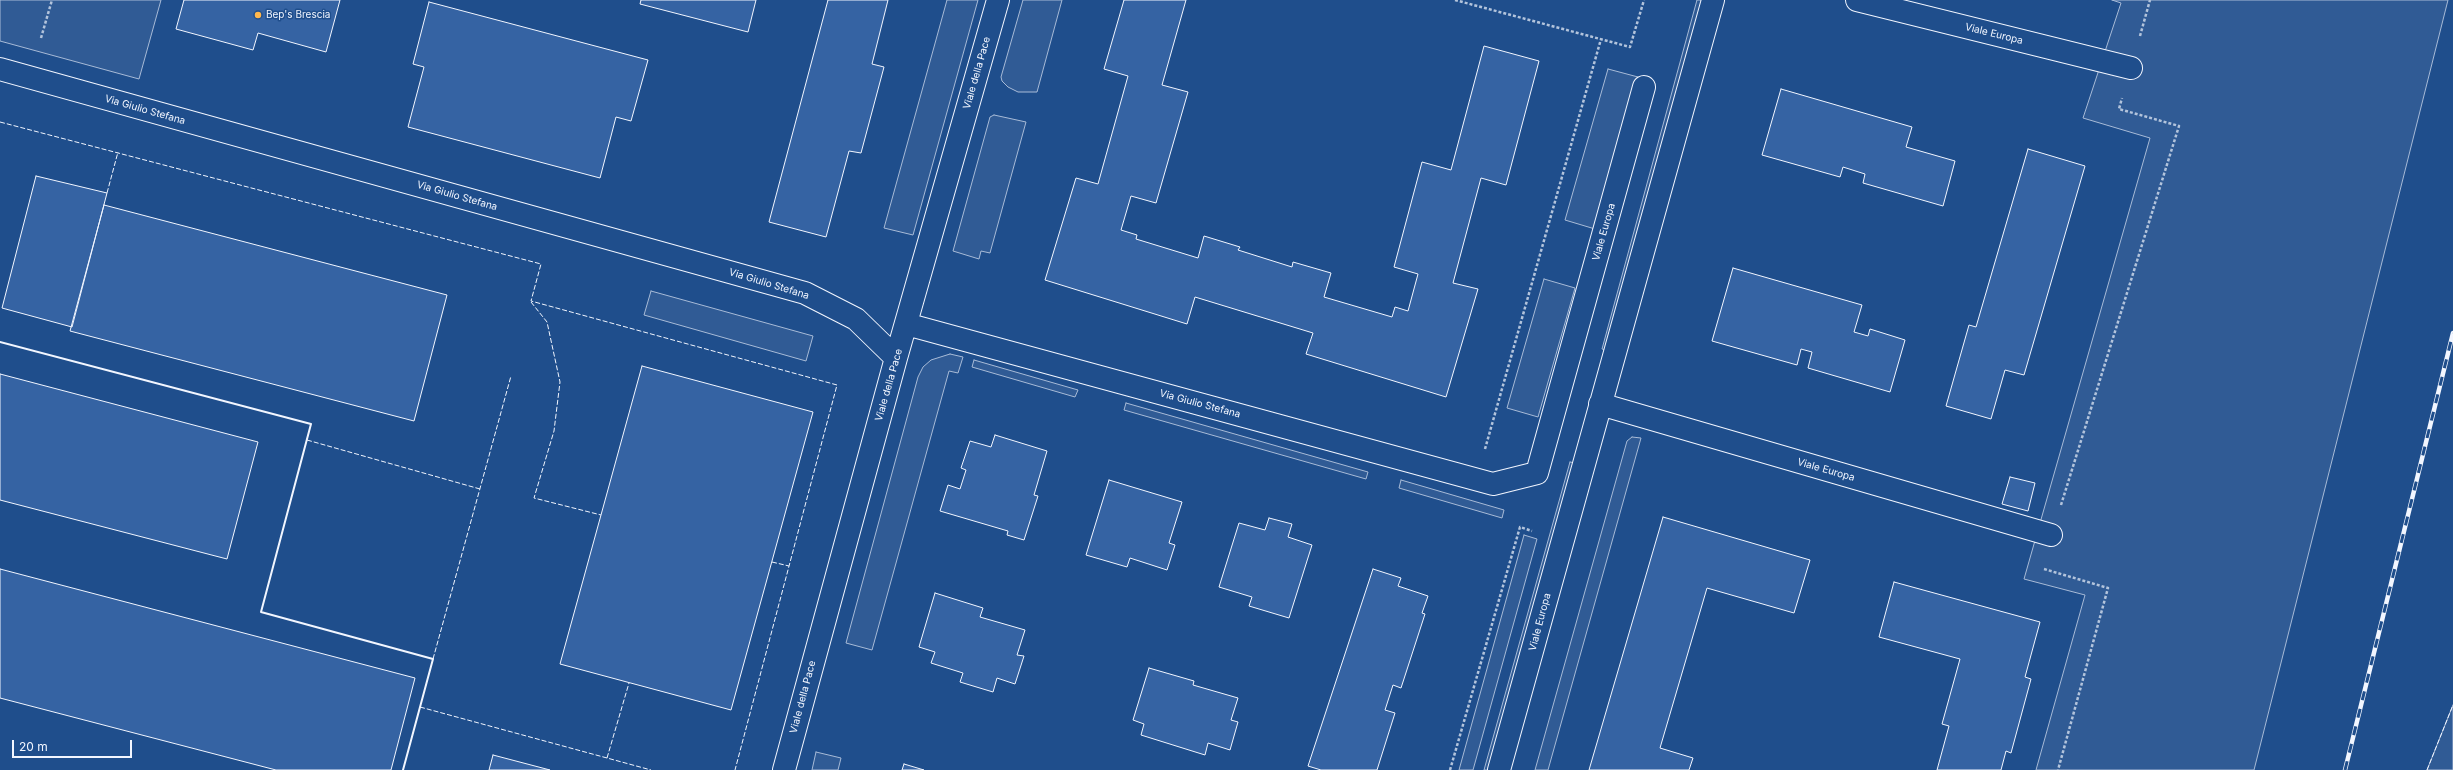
<!DOCTYPE html>
<style>
body{margin:0}
#map{position:relative;width:2453px;height:770px;overflow:hidden;background:#1f4e8c;font-family:Inter,sans-serif}
canvas{display:block}
.scale{position:absolute;left:12px;top:740px;width:120px;height:18px;box-sizing:border-box;border:2px solid #f2f6ff;border-top:0;padding-left:5px;font-size:12px;line-height:14px;white-space:nowrap;color:#f2f6ff;-webkit-text-stroke:3px #1f4e8c;paint-order:stroke}
</style>
<div id="map">
<canvas width="2453" height="770"></canvas>
<div class="scale">20 m</div>
</div>
<script>
const g = document.querySelector('canvas').getContext('2d');
g.lineJoin = 'round';
function fillPath(path, color) { g.fillStyle = color; g.fill(path, 'evenodd'); }
const poly = rows => new Path2D(rows.map(r => 'M' + r).join(''));
function trace(path, color, width, dash) { g.strokeStyle = color; g.lineWidth = width; g.lineCap = dash ? 'butt' : 'round'; g.setLineDash(dash || []); g.stroke(path); }
function label(font, color, halo, rows, align = 'center') {
  g.font = font + ' Inter,sans-serif'; g.lineWidth = 3; g.setLineDash([]); g.textBaseline = 'middle'; g.strokeStyle = halo; g.fillStyle = color; for (const [text, x, y, turn = 0] of rows) {
    g.save(); g.translate(x, y); g.rotate((+turn || 0) * Math.PI / 180); g.textAlign = isNaN(turn) ? turn : align; if (halo) g.strokeText(text, 0, 0); g.fillText(text, 0, 0); g.restore();
  }
}
const built = poly([
 [0,0,161,0,139,79,0,41,0,0],
 [947,0,978,0,913,235,884,228,947,0],
 [1023,0,1062,0,1037,92,1018,92,1008,87,1002,81,1001,77,1023,0],
 [1697,0,1707,0,1610,351,1602,349,1697,0],
 [2112,0,2448,0,2254,770,2036,770,2085,595,2024,579,2150,138,2083,118,2121,3,2112,0],
 [1608,69,1638,77,1595,229,1565,220,1608,69],
 [994,115,1026,122,990,253,981,251,979,259,953,251,990,117,994,115],
 [1544,279,1575,288,1538,417,1507,408,1544,279],
 [651,291,813,336,806,361,644,315,651,291],
 [950,354,963,357,958,373,949,371,872,650,846,643,918,377,923,367,931,360,950,354],
 [974,360,1078,390,1075,397,972,367,974,360],
 [1126,403,1368,472,1366,479,1124,410,1126,403],
 [1632,437,1641,438,1548,770,1535,770,1627,441,1632,437],
 [1570,462,1580,464,1494,770,1484,770,1570,462],
 [1401,480,1504,510,1502,518,1399,488,1401,480],
 [1524,535,1537,539,1473,770,1459,770,1524,535],
 [2453,705,2453,770,2427,770,2453,705],
 [816,752,841,758,838,770,812,770,816,752]
]);
fillPath(built, '#305b95');
trace(built, '#a8bbd7', 1);
const building = poly([
 [184,0,340,0,326,52,258,33,253,50,176,29,184,0],
 [641,0,756,0,748,32,640,4,641,0],
 [828,0,888,0,872,64,884,67,861,153,849,151,826,237,769,222,828,0],
 [1124,0,1186,0,1162,85,1188,92,1156,203,1131,196,1121,230,1137,235,1136,239,1198,258,1204,236,1240,247,1238,250,1292,267,1293,262,1331,273,1324,297,1392,317,1395,307,1408,311,1418,274,1394,267,1422,162,1451,170,1484,46,1539,61,1506,185,1481,178,1453,283,1478,289,1446,397,1306,354,1313,333,1195,297,1187,324,1045,280,1076,178,1098,184,1128,76,1104,69,1124,0],
 [429,2,648,60,631,121,616,117,600,178,408,127,424,67,413,64,429,2],
 [1781,89,1912,127,1906,147,1955,161,1943,206,1863,183,1865,174,1843,167,1840,177,1762,155,1781,89],
 [2028,149,2085,166,2024,375,2005,370,1991,419,1946,406,1969,325,1976,327,2028,149],
 [36,176,107,193,72,327,2,308,36,176],
 [104,205,447,295,414,421,70,331,104,205],
 [1733,268,1862,305,1854,332,1868,336,1870,329,1905,340,1890,392,1808,368,1812,352,1801,349,1797,365,1712,341,1733,268],
 [642,366,813,412,731,710,560,664,642,366],
 [0,374,258,442,227,559,0,500,0,374],
 [995,435,1047,451,1034,495,1038,496,1024,540,1007,535,1008,531,940,511,948,485,960,489,966,470,961,468,970,441,991,447,995,435],
 [2010,477,2035,483,2028,511,2002,504,2010,477],
 [1109,480,1182,502,1169,543,1175,545,1167,570,1130,558,1127,567,1086,555,1109,480],
 [1663,517,1810,560,1794,613,1707,588,1660,748,1693,758,1689,770,1589,770,1663,517],
 [1269,518,1292,524,1288,537,1312,545,1289,618,1249,606,1252,597,1219,587,1239,523,1265,530,1269,518],
 [0,569,415,678,391,770,276,770,0,698,0,569],
 [1373,569,1401,578,1398,586,1428,596,1422,613,1425,614,1401,688,1393,685,1385,710,1395,713,1377,770,1321,770,1308,766,1373,569],
 [1894,582,2040,622,2025,677,2031,679,2011,753,2006,751,2001,770,1937,770,1949,726,1942,724,1960,659,1879,637,1894,582],
 [935,593,983,608,980,617,1025,630,1017,655,1024,656,1015,684,997,678,993,692,960,682,963,673,931,663,935,652,919,647,935,593],
 [1149,668,1194,681,1193,685,1238,698,1231,720,1238,722,1230,750,1208,743,1205,755,1141,735,1144,724,1133,720,1149,668],
 [493,755,550,770,489,770,493,755],
 [904,764,924,770,902,770,904,764]
]);
fillPath(building, '#3563a3');
trace(building, '#f2f6ff', 1);
const street = poly([
 [1857,0,2131,68],
 [0,69,805,293,856,319,896,358],
 [906,324,1493,484,1537,473,1644,87],
 [1600,404,2051,535],
 [784,770,896,358,998,0],
 [1499,770,1713,0]
]);
trace(street, '#f2f6ff', 24);
trace(poly([
 [1455,0,1630,47,1644,0],
 [2140,36,2150,0],
 [41,38,52,0],
 [1485,449,1601,39],
 [2061,505,2179,126,2119,109,2122,98],
 [2044,569,2108,588,2058,770],
 [1450,770,1520,527,1532,531]
]), '#b3c4dc', 2.5, [3, 2]);
trace(street, '#1f4e8c', 22);
const rail = poly([
 [2345,770,2453,333]
]);
trace(rail, '#f2f6ff', 4.5);
trace(rail, '#1f4e8c', 3, [9]);
trace(poly([
 [0,122,541,264,531,301,837,385,735,770],
 [107,193,118,152],
 [531,302,547,322,560,382,554,431,534,498,601,515],
 [307,440,480,489],
 [772,562,789,566],
 [433,659,511,376],
 [420,707,651,770],
 [607,758,629,683],
 [2427,770,2453,705]
]), '#f2f6ff', 1, [5, 2]);
trace(poly([
 [0,342,311,424,261,612,433,659,403,770]
]), '#f2f6ff', 2);
for (const [x, y, r, color] of [
 [258,15,4,"#ffb74d"]
]) { const dot = new Path2D(); dot.arc(x, y, r, 0, 2 * Math.PI); g.fillStyle = color; g.fill(dot); trace(dot, '#1f4e8c', 1.5); }
label('10px', '#f2f6ff', '#1f4e8c', [
 ["Bep's Brescia",266,15]
], 'left');
label('10px', '#f2f6ff', '#1f4e8c', [
 ["Viale Europa",1994,34,14],
 ["Viale della Pace",977,73,-74],
 ["Via Giulio Stefana",145,110,16],
 ["Via Giulio Stefana",457,196,16],
 ["Viale Europa",1604,232,-74],
 ["Via Giulio Stefana",769,284,17],
 ["Viale della Pace",889,385,-74],
 ["Via Giulio Stefana",1200,404,15],
 ["Viale Europa",1826,470,16],
 ["Viale Europa",1540,622,-75],
 ["Viale della Pace",803,697,-75]
]);
</script>
